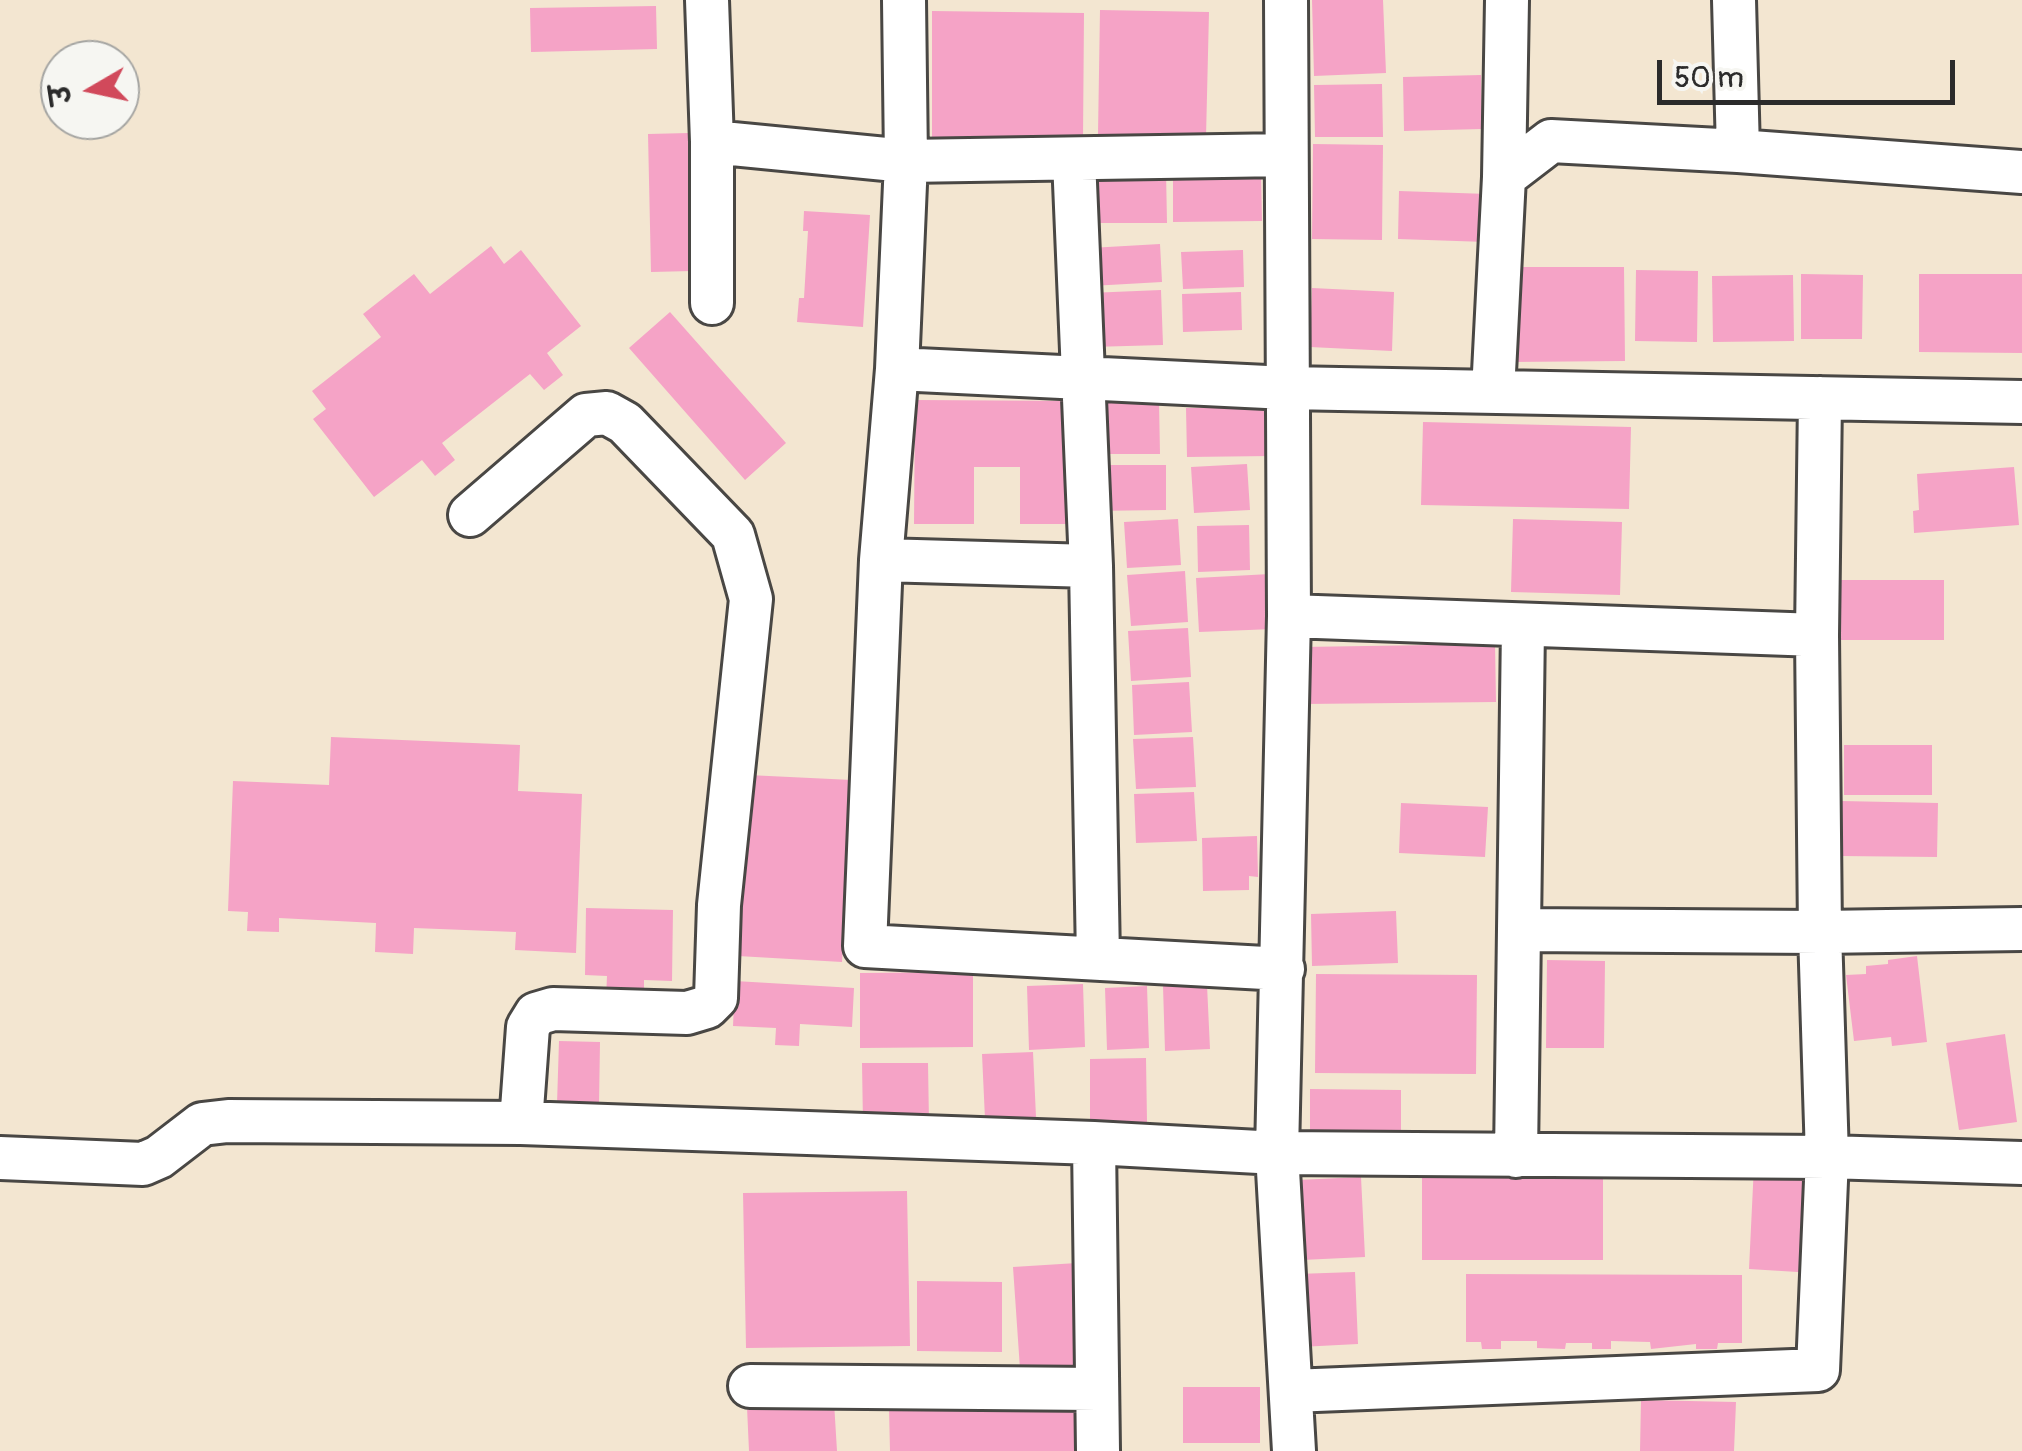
<!DOCTYPE html>
<meta charset="utf-8">
<style>
body{margin:0}
#map{position:relative;width:2022px;height:1451px;overflow:hidden;background:#f3e6d1;font-family:Pangolin,"Playpen Sans Deva",sans-serif}
canvas{display:block}
.north{position:absolute;left:40px;top:40px;width:100px;height:100px;box-sizing:border-box;background:#f6f6f2;border:2px solid #a5a5a2;border-radius:50%;rotate:261deg;font-size:28px;font-weight:700;line-height:40px;text-align:center;color:#2b2b2b}
.north::after{content:'';display:block;margin:auto;width:35px;height:45px;background:#d1495b;clip-path:polygon(50% 0,100% 100%,50% 72%,0 100%)}
.scale{position:absolute;left:1657px;top:60px;width:298px;height:45px;box-sizing:border-box;border:5px solid #2b2b2b;border-top:0;padding-left:12px;font-size:30px;line-height:35px;white-space:nowrap;color:#2b2b2b;-webkit-text-stroke:8px #f6f6f2;paint-order:stroke}
</style>
<div id="map">
<canvas width="2022" height="1451"></canvas>
<div class="north">उ</div>
<div class="scale">50 m</div>
</div>
<script>
const g = document.querySelector('canvas').getContext('2d');
g.lineJoin = 'round';
function fillPath(path, color) { g.fillStyle = color; g.fill(path, 'evenodd'); }
const poly = rows => new Path2D(rows.map(r => 'M' + r).join(''));
function trace(path, color, width, dash) { g.strokeStyle = color; g.lineWidth = width; g.lineCap = dash ? 'butt' : 'round'; g.setLineDash(dash || []); g.stroke(path); }
fillPath(poly([
 [1312,0,1383,0,1386,73,1314,76],
 [656,6,657,49,531,52,530,8],
 [1100,10,1209,12,1206,137,1098,134],
 [932,11,1084,13,1083,139,932,137],
 [1481,75,1482,129,1404,131,1403,77],
 [1382,84,1383,137,1315,137,1314,85],
 [689,133,692,271,651,272,648,134],
 [1313,144,1383,145,1382,240,1312,239],
 [1166,171,1167,223,1081,223,1080,172],
 [1261,173,1262,221,1173,222,1173,174],
 [1399,191,1488,194,1486,242,1398,239],
 [804,211,870,215,863,327,797,322,799,298,804,298,808,231,803,231],
 [1160,244,1162,282,1091,286,1090,248],
 [491,246,504,264,521,250,581,326,547,353,563,375,544,390,530,374,442,443,455,460,435,476,422,460,374,497,313,419,326,409,312,391,381,337,363,314,414,274,430,294],
 [1243,250,1244,287,1183,289,1181,252],
 [1509,267,1624,267,1625,361,1510,362],
 [1636,270,1698,271,1697,342,1635,341],
 [1801,274,1863,275,1862,339,1801,339],
 [1919,274,2022,274,2022,353,1919,352],
 [1793,275,1794,341,1713,342,1712,276],
 [1312,288,1394,292,1392,351,1310,347],
 [1161,290,1163,345,1091,347,1089,293],
 [1241,292,1242,330,1183,332,1182,294],
 [670,312,786,443,745,480,629,348],
 [915,400,1078,401,1079,524,1020,524,1020,467,974,467,974,524,914,524],
 [1159,401,1160,454,1089,454,1089,402],
 [1270,407,1271,456,1187,457,1186,408],
 [1423,422,1631,427,1629,509,1421,505],
 [1247,464,1250,510,1194,513,1191,467],
 [1089,465,1166,465,1166,510,1089,511],
 [2014,467,2019,525,1914,533,1913,511,1919,510,1917,474],
 [1178,519,1181,565,1127,568,1124,522],
 [1513,519,1622,522,1620,595,1511,592],
 [1249,525,1250,570,1198,572,1197,526],
 [1185,571,1188,622,1131,626,1127,575],
 [1270,574,1273,629,1199,632,1196,578],
 [1836,580,1944,580,1944,640,1836,640],
 [1188,628,1191,677,1131,681,1128,631],
 [1495,644,1496,702,1304,704,1302,647],
 [1189,682,1192,732,1134,735,1132,685],
 [331,737,520,745,518,791,582,794,576,953,515,950,516,932,414,928,413,954,375,952,376,923,279,918,279,932,247,931,248,912,228,911,233,781,329,785],
 [1193,737,1196,787,1136,789,1133,739],
 [1844,745,1932,745,1932,795,1844,795],
 [748,775,852,780,842,962,738,956],
 [1194,792,1197,841,1136,843,1134,794],
 [1841,801,1938,803,1937,857,1840,856],
 [1401,803,1488,807,1485,857,1399,853],
 [1257,836,1258,877,1249,876,1249,890,1203,891,1202,838],
 [586,908,673,910,672,981,644,980,644,999,606,999,607,976,585,975],
 [1396,911,1398,963,1312,966,1311,914],
 [1917,956,1927,1042,1892,1046,1891,1037,1854,1041,1846,975,1866,974,1866,966,1888,964,1888,960],
 [1547,960,1605,961,1604,1048,1546,1048],
 [973,972,973,1047,860,1048,860,973],
 [1316,974,1477,975,1476,1074,1315,1073],
 [735,981,854,988,852,1027,800,1024,799,1046,775,1045,776,1028,733,1026],
 [1083,984,1085,1047,1029,1050,1027,986],
 [1207,985,1210,1049,1165,1051,1163,986],
 [1147,986,1149,1048,1107,1050,1105,988],
 [2005,1034,2017,1122,1959,1130,1946,1043],
 [559,1041,600,1042,599,1105,557,1104],
 [1033,1052,1036,1117,985,1119,982,1054],
 [1146,1058,1147,1122,1090,1123,1090,1059],
 [862,1063,928,1063,929,1123,863,1124],
 [1310,1089,1401,1090,1401,1140,1310,1140],
 [1754,1165,1820,1168,1814,1273,1749,1269],
 [1361,1177,1365,1257,1302,1260,1298,1180],
 [1422,1177,1603,1177,1603,1260,1422,1260],
 [907,1191,910,1346,746,1348,743,1193],
 [1077,1263,1083,1366,1020,1369,1013,1267],
 [1355,1272,1358,1344,1300,1347,1297,1274],
 [1466,1274,1742,1275,1742,1343,1718,1343,1717,1349,1696,1349,1696,1344,1651,1349,1650,1342,1611,1341,1611,1349,1592,1349,1592,1343,1566,1343,1565,1349,1537,1348,1537,1341,1501,1341,1501,1349,1482,1349,1481,1342,1466,1342],
 [917,1281,1002,1282,1002,1352,917,1351],
 [1183,1387,1260,1387,1260,1443,1183,1443],
 [1641,1400,1736,1402,1734,1451,1640,1451],
 [834,1402,837,1451,749,1451,747,1407],
 [889,1408,1079,1408,1079,1451,890,1451]
]), '#f5a3c6');
const minor = poly([
 [707,0,712,142,712,303],
 [904,0,906,161,897,369,881,560,865,946,1283,969],
 [1286,0,1289,616,1277,1153,1294,1451],
 [1734,0,1738,151],
 [712,142,906,161,1286,155],
 [1074,159,1091,566,1098,959],
 [1504,177,1507,0],
 [897,369,1287,388,2022,402],
 [1493,392,1504,177,1551,141,1738,151,2022,172],
 [470,515,586,415,607,413,625,423,733,535,751,599,719,905,716,998,707,1007,687,1013,553,1009,536,1014,528,1027,521,1123],
 [881,560,1091,566],
 [1289,616,1817,635],
 [1520,930,1820,932,2022,929],
 [1094,1143,1098,1451],
 [1516,1156,1523,626],
 [0,1158,143,1164,159,1157,202,1124,228,1121,521,1123,1094,1143,1277,1153,1827,1157,2022,1163],
 [750,1386,1097,1389],
 [1291,1391,1818,1370,1827,1157,1820,932,1817,635,1820,398]
]);
trace(minor, '#494744', 48);
trace(minor, '#fff', 42);
</script>
